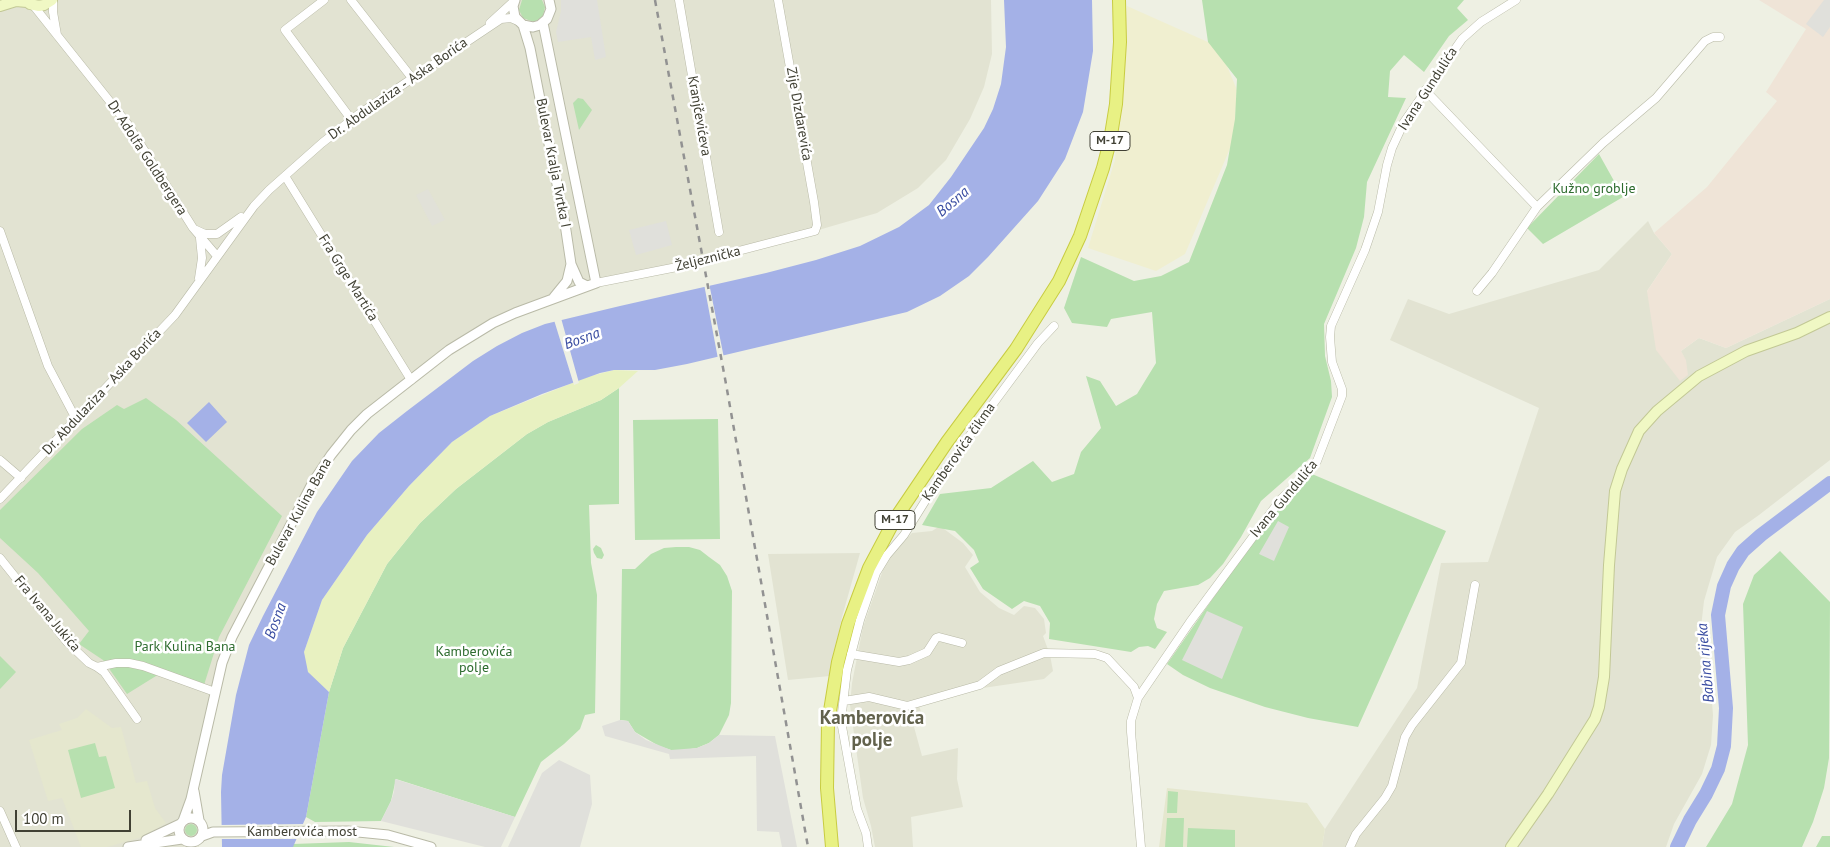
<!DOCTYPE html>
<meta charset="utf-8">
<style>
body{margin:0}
#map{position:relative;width:1830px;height:847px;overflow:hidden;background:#eef0e3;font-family:"PT Sans",sans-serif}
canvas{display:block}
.scale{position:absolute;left:15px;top:810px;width:116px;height:22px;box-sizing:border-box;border:2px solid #414134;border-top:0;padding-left:6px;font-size:15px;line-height:18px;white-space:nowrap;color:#414134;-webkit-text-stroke:4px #fff;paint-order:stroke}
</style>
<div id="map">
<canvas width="1830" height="847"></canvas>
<div class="scale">100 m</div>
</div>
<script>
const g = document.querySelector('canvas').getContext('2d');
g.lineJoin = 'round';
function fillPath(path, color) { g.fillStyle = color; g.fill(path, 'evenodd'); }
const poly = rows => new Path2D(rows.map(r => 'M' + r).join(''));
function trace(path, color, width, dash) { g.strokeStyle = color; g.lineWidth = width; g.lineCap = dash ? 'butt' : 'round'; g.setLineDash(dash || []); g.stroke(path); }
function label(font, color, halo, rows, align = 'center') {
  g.font = font + ' "PT Sans",sans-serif'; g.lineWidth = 5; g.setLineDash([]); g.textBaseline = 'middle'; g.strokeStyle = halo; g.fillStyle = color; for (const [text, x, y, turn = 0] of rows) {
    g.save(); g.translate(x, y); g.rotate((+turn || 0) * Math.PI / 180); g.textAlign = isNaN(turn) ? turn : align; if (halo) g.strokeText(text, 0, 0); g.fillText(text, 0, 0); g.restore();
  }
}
fillPath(poly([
 [0,0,991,0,992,54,984,87,970,119,946,160,918,188,877,213,815,231,596,283,493,323,367,414,331,455,232,637,194,787,204,830,202,836,198,840,199,847,0,847],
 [1648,221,1654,233,1672,254,1647,291,1686,360,1681,351,1699,338,1726,348,1830,299,1830,460,1759,515,1735,532,1717,557,1704,601,1701,627,1708,654,1713,715,1711,745,1702,774,1674,824,1666,847,1322,847,1325,829,1417,688,1441,563,1488,562,1539,408,1390,340,1408,299,1449,314,1599,270],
 [940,526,963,543,973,555,965,567,980,592,999,608,1014,615,1024,606,1035,608,1044,619,1046,633,1043,636,1050,655,1053,671,1044,679,983,688,919,705,921,712,911,716,922,756,958,748,957,779,963,807,911,817,913,847,875,847,871,826,863,798,850,705,852,683,863,627,884,567,891,555,912,533,932,531],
 [860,553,842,617,830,676,788,680,768,554]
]), '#e2e3d2');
fillPath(poly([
 [1127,6,1219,47,1237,90,1234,139,1185,254,1156,271,1088,248,1115,160]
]), '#f0efd0');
fillPath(poly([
 [428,189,445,220,432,226,416,195]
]), '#e1e1d8');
fillPath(poly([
 [86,709,112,728,121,727,136,783,147,781,155,808,166,823,142,837,107,847,81,847,62,798,48,801,29,740,62,730,59,724,77,718],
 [1167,788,1307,803,1325,829,1322,847,1159,847]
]), '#e5e7ce');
fillPath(poly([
 [1759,0,1830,0,1830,299,1726,348,1699,338,1681,351,1686,360,1688,375,1680,381,1656,350,1647,291,1672,254,1654,233,1707,187,1777,101,1766,92,1806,29]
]), '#efe4d7');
fillPath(poly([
 [522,0,542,0,545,7,543,16,536,21,531,21,523,18,519,10],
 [1202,0,1464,0,1457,8,1468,20,1449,36,1424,72,1404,55,1390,71,1388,97,1406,98,1367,182,1364,217,1356,248,1324,324,1325,356,1331,381,1332,397,1310,458,1261,501,1241,537,1223,564,1210,578,1198,585,1164,591,1157,604,1154,619,1157,628,1167,632,1155,649,1148,646,1139,647,1131,652,1049,639,1050,623,1040,606,1024,601,1012,609,983,589,970,568,979,562,974,550,955,531,922,525,940,494,991,488,1033,461,1052,482,1074,474,1081,452,1101,428,1086,376,1100,381,1116,406,1137,394,1156,363,1152,312,1111,319,1107,327,1072,323,1064,308,1081,257,1134,281,1161,276,1189,262,1227,165,1235,119,1237,79,1208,42],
 [578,98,583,99,592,110,579,130,573,103],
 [1599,154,1623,197,1543,244,1527,228],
 [619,388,619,504,589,505,591,563,597,595,595,713,585,715,580,729,564,744,541,762,515,817,396,779,391,801,381,821,315,822,306,817,329,692,343,648,387,564,420,523,456,489,527,434,548,422,601,400],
 [146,398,176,420,282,516,219,637,204,685,164,671,127,694,103,660,79,644,89,631,38,573,0,538,0,510,82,429,117,405,124,409],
 [718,419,720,539,635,540,633,420],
 [1312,474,1446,531,1358,727,1308,718,1265,707,1210,688,1183,675,1167,664,1281,501],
 [596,545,601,548,604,555,602,559,597,558,594,553,593,549],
 [676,547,689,547,700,550,709,557,720,565,727,576,732,591,731,703,729,715,719,735,709,743,697,748,684,750,671,750,659,746,635,732,628,721,620,720,622,569,635,569,651,554,664,548],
 [1780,551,1830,602,1829,758,1824,788,1813,822,1802,847,1706,847,1732,804,1748,745,1743,604,1754,575],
 [0,656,16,672,0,689],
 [95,743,99,757,106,756,115,788,81,798,68,750],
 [1168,791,1178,792,1177,813,1167,813],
 [1167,818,1184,818,1183,847,1165,847],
 '185 830a6 6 0 1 1 12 0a6 6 0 1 1-12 0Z',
 [1188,828,1235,830,1235,847,1187,847],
 [1822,836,1830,836,1830,847,1816,847],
 [349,842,394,847,293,847,293,844]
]), '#b7e0af');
fillPath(poly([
 [614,370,638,371,619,388,601,400,548,422,527,434,456,489,420,523,387,564,343,648,329,692,312,678,308,672,305,665,304,652,322,600,367,535,409,486,452,442,490,416,587,377]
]), '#e8f1c1');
fillPath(poly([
 [561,0,597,0,606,57,595,60,591,37,558,42,556,32,561,11],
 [1824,0,1830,0,1830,27,1823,37,1806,24],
 [666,221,672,245,636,255,629,230],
 [1278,521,1289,527,1274,561,1259,554],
 [1207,611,1243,627,1222,679,1182,660],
 [620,720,628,721,635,732,646,740,671,750,697,748,709,743,719,735,775,736,797,847,782,847,779,832,757,831,756,756,670,759,669,754,605,736,602,726],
 [559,760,590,775,592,804,580,847,508,847,542,773],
 [395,779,515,817,501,847,485,847,381,821,391,801,394,792]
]), '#e0e0db');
fillPath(poly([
 [1004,0,1092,0,1093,51,1083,112,1065,159,1038,201,988,257,969,276,940,296,907,312,687,364,655,370,614,370,600,373,542,394,490,416,452,442,409,486,367,535,322,600,304,652,308,672,329,692,306,817,293,847,222,847,221,792,222,775,236,695,249,645,263,616,317,512,352,461,379,433,407,411,473,361,497,346,522,333,545,324,620,306,766,273,816,260,860,246,899,227,929,205,951,177,984,128,993,109,1001,84,1006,47],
 [209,402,227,422,206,442,187,423]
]), '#a4b1e7');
fillPath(poly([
 [709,283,724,358,718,359,704,284],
 [561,318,579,383,574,385,554,320],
 [306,824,299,839,219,839,219,825]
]), '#eef0e3');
trace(poly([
 [1677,847,1690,820,1706,794,1718,769,1724,746,1726,708,1718,615,1724,586,1733,566,1743,551,1761,535,1830,483]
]), '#a4b1e7', 14);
const minor = poly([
 [53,0,53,12,57,35],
 [324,0,285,30,351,119],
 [351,0,412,78],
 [679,0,719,232],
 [33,5,127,123,193,228,217,256],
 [490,23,514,1],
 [1425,90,1537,207],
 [285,176,411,380],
 [194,229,205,234,217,234,241,217],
 [0,231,48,366,76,419],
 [199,278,202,258,200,238],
 [596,283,677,267,815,231,817,225,814,202,778,0],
 [1477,291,1492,273,1537,207,1603,143,1656,98,1705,41,1713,37,1720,37],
 [0,460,21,478],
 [0,499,175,315,254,206,269,190,322,143,359,114,501,19,511,18,518,21],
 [0,558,67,642,89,663,97,667,116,663,129,663,143,666,215,692],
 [851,654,899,662,909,660,927,652,936,638,939,637,962,643],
 [97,667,104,672,137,719],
 [844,701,869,697,907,706,921,702,980,685,999,671,1044,653,1095,654,1107,658,1134,687,1138,698],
 [0,811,16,847],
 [868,847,866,833,857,809,841,721,847,670,860,620,876,573,887,555,904,535,937,482,973,431,1038,343,1054,326],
 [1141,847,1131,732,1131,721,1138,698,1190,622,1281,499,1296,485,1317,461,1342,396,1342,389,1332,362,1330,337,1331,326,1365,250,1378,212,1387,165,1392,148,1404,122,1462,39,1481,22,1516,0],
 [1350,847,1356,834,1385,798,1392,786,1405,737,1412,725,1461,663,1475,585]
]);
const tertiary = poly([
 [515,0,513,6,515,17,523,25,533,27,540,25,547,19,551,9,549,0],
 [523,25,530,48,538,89,565,224,571,264,567,281,554,297],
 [571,264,579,282,587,286],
 [194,791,199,820],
 '179 830a12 12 0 1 1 24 0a12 12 0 1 1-24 0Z',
 [183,821,191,799,222,663,232,637,313,482,331,455,351,430,367,414,449,350,493,323,515,313,596,283,543,23],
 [202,836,213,832,348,831,388,835,431,847],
 [146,840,180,824],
 [128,847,182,839]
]);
const secondary = poly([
 [25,0,30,4,39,6,44,5,52,0],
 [0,6,16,1,27,2],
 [1511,847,1548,794,1595,719,1599,707,1604,677,1609,565,1615,491,1622,469,1639,431,1657,411,1699,376,1746,351,1797,333,1830,317]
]);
const trunk = poly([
 [832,847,827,788,828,723,838,662,848,624,869,568,895,519,947,442,1016,349,1059,281,1080,236,1103,168,1110,141,1116,104,1120,42,1119,0]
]);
trace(minor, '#b9baa7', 9);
trace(tertiary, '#b9baa7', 11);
trace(secondary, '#c2c895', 12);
trace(trunk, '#c8cc41', 14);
trace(minor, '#fff', 8);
trace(tertiary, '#fff', 9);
trace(secondary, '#f0f8c4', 10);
trace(trunk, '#e8f184', 12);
trace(poly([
 [655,0,726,384,808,847]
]), '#929292', 2.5, [6, 6]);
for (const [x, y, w] of [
 [1110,141,40],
 [895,520,40]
]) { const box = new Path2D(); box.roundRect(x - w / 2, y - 9.5, w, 19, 4); g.fillStyle = '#fff'; g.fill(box); trace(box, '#414134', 1); }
label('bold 12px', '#414134', null, [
 ["M-17",1110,141],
 ["M-17",895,520]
]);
label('14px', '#414134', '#fff', [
 ["Dr. Abdulaziza - Aska Borića",398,89,-35],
 ["Ivana Gundulića",1428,89,-57],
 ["Zije Dizdarevića",799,114,80],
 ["Kranjčevićeva",699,116,80],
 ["Dr Adolfa Goldbergera",147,158,57],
 ["Bulevar Kralja Tvrtka I",553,163,79],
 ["Željeznička",708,259,-14],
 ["Fra Grge Martića",348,278,58],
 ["Dr. Abdulaziza - Aska Borića",102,392,-47],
 ["Kamberovića čikma",959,452,-55],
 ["Ivana Gundulića",1284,499,-50],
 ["Bulevar Kulina Bana",299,512,-61],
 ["Fra Ivana Jukića",47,614,50],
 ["Kamberovića most",302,832]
]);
label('14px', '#2e6c2f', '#fff', [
 ["Kužno groblje",1594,189],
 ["Park Kulina Bana",185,647],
 ["Kamberovića",474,652],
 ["polje",474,668]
]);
label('italic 15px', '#394ca1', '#fff', [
 ["Bosna",953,202,-40],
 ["Bosna",582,339,-20],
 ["Bosna",276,621,-70],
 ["Babina rijeka",1706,663,-95]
]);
label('bold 19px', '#62624c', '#fff', [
 ["Kamberovića",872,719],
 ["polje",872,741]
]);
</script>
